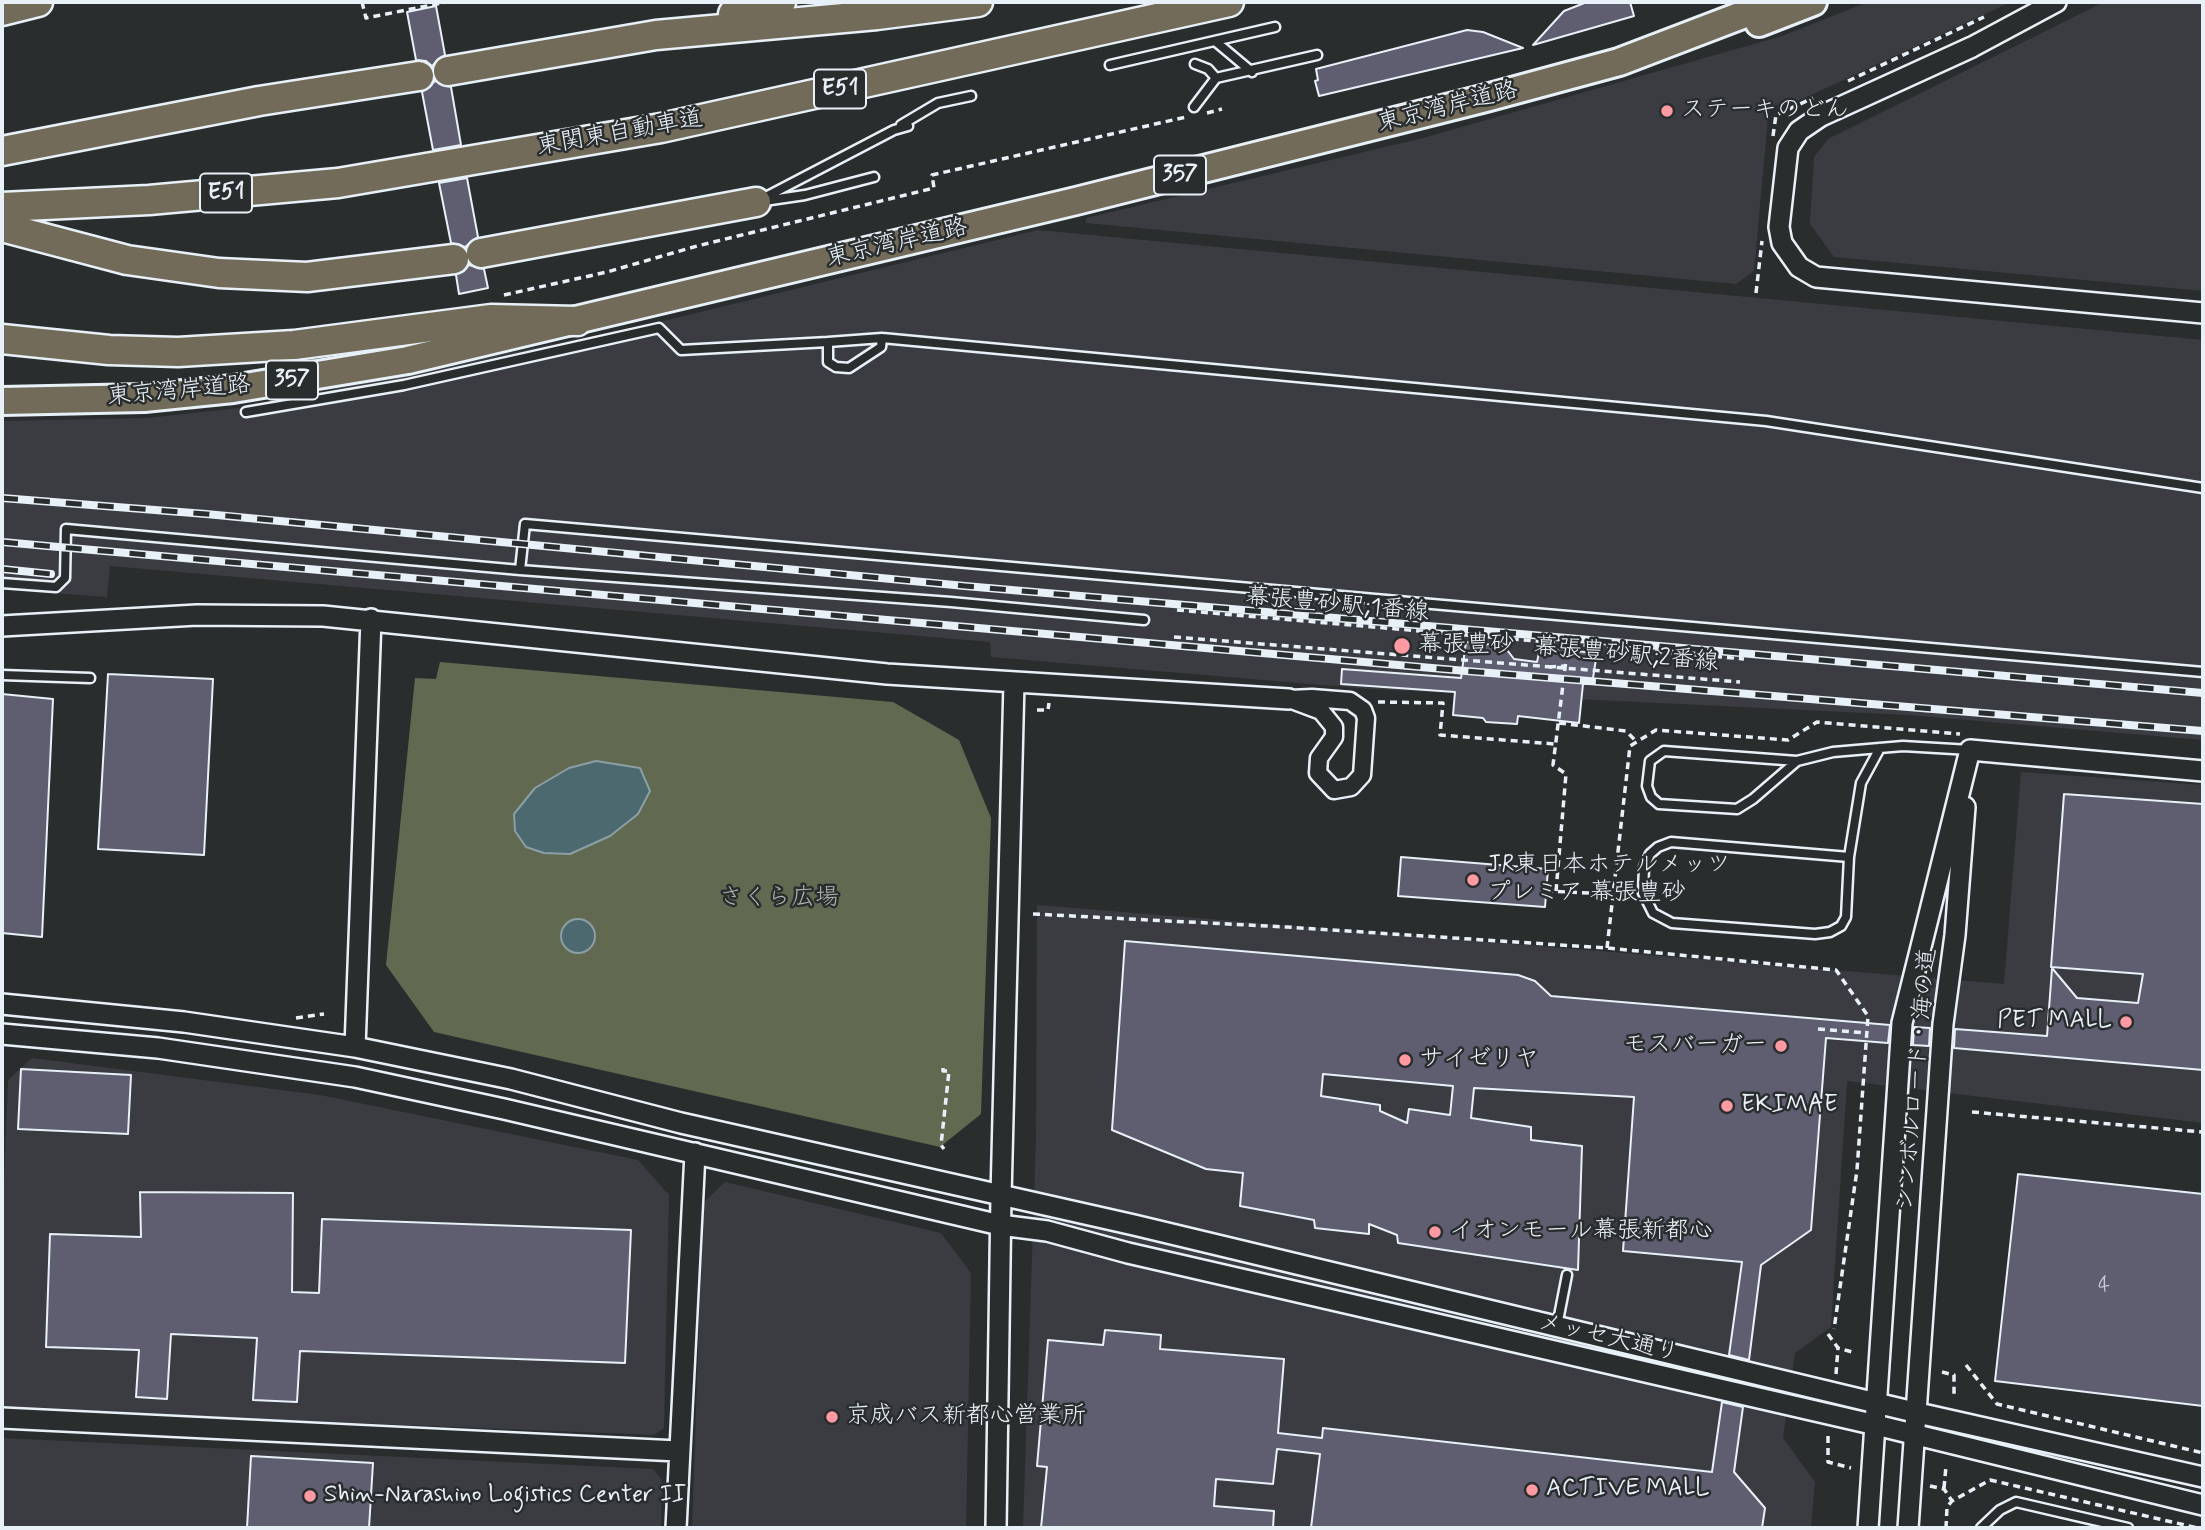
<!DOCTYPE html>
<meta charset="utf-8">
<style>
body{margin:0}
#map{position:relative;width:2205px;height:1530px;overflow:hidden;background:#2a2d2e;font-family:Mynerve,sans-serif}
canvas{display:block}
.frame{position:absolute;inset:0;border:4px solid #e8f1f8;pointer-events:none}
</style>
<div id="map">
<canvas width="2205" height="1530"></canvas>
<div class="frame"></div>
</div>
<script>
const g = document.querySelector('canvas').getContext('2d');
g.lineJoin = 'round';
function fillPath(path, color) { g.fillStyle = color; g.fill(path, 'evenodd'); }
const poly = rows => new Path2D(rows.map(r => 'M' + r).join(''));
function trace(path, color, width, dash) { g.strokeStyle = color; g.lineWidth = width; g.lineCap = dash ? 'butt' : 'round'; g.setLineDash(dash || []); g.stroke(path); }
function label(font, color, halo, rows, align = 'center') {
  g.font = font + ' Mynerve,"Klee One",sans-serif'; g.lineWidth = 5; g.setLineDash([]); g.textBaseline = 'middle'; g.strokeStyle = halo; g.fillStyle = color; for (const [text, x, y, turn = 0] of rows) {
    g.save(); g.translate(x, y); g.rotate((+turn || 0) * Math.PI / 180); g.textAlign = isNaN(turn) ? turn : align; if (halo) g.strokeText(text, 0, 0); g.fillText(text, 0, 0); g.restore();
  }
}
fillPath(poly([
 [1868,2,2011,2,1796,102,1769,106,1754,271,1736,284,1086,223,1086,218,1423,138,1782,36],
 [2104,2,2203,2,2203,291,1834,257,1810,224,1814,157,1828,139],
 [1038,230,2203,340,2203,740,1908,715,1370,689,991,657,990,642,110,566,107,597,2,589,2,421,147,418,248,407,655,323],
 [2021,772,2203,785,2203,1123,1847,1081,1831,1327,1795,1353,1783,1438,1815,1482,1811,1528,1023,1528,1036,1137,1037,905,2004,984],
 [32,1058,320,1095,638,1160,669,1195,664,1428,654,1435,4,1409,2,1405,2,1229,8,1080],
 [725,1182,941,1233,971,1273,966,1528,692,1528,703,1203],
 [2,1438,653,1469,662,1480,661,1528,2,1528]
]), '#3a3c42');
fillPath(poly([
 [440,662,893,702,959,740,991,818,981,1114,940,1147,434,1032,386,965,415,678,436,679]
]), '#616a50');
const water = poly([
 [596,761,640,768,650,791,638,814,610,836,570,854,544,853,526,847,515,831,514,814,535,788,569,768,596,761],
 '561 936a17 17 0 1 1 34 0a17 17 0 1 1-34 0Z'
]);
fillPath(water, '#4c696f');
trace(water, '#8a9fa6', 2);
const building = poly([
 [1587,2,1630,2,1634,16,1533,45,1564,11,1587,2],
 [436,6,445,55,432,66,426,61,416,60,407,12,436,6],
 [1467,30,1483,32,1523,48,1319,96,1315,81,1318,80,1316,69,1467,30],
 [435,81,451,87,461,145,433,150,422,92,435,81],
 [467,178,478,237,465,247,451,243,439,183,467,178],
 [469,265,484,269,488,288,459,294,456,275,469,265],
 [1466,642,1504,646,1514,659,1537,662,1540,648,1597,653,1592,684,1583,684,1579,723,1518,716,1517,724,1486,722,1483,718,1453,715,1455,692,1341,684,1342,669,1461,678,1466,642],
 [108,674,213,679,204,855,98,849,108,674],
 [2,694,53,699,42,937,2,933,2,694],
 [2064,794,2203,804,2203,1070,1954,1048,1955,1029,2047,1036,2052,968,2077,998,2138,1003,2143,974,2051,967,2064,794],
 [1401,857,1548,869,1545,907,1398,896,1401,857],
 [1125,941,1518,975,1535,981,1551,996,1890,1025,1888,1043,1826,1038,1811,1230,1761,1265,1749,1360,1729,1355,1742,1262,1623,1251,1634,1097,1474,1088,1471,1118,1531,1127,1531,1140,1582,1146,1578,1270,1398,1243,1397,1235,1369,1224,1369,1234,1315,1228,1314,1220,1240,1206,1243,1173,1206,1169,1112,1130,1125,941],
 [1323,1074,1453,1086,1450,1115,1409,1109,1407,1123,1380,1111,1380,1105,1321,1096,1323,1074],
 [1914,1027,1930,1028,1929,1046,1913,1045,1914,1027],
 [21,1069,131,1075,128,1134,18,1129,21,1069],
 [2018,1174,2203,1194,2203,1406,1995,1381,2018,1174],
 [140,1192,293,1193,292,1292,319,1293,322,1219,631,1230,625,1363,300,1351,297,1402,253,1400,257,1338,171,1334,167,1399,136,1397,139,1350,46,1347,50,1234,141,1237,140,1192],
 [1105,1330,1161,1335,1160,1349,1284,1359,1278,1433,1322,1438,1323,1428,1712,1472,1722,1402,1743,1407,1734,1472,1765,1508,1762,1528,1311,1528,1320,1454,1277,1449,1273,1484,1216,1479,1214,1506,1274,1511,1273,1528,1041,1528,1047,1467,1037,1466,1048,1340,1103,1345,1105,1330],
 [251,1456,373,1463,369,1528,247,1528,251,1456]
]);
fillPath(building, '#5e5e70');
trace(building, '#e8f1f8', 2);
const service = poly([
 [1215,41,1252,72],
 [1195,64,1208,69,1216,78,1317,55],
 [1110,65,1275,27],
 [1194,107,1216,78],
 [901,125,938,103,971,96],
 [758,201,894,130,908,126],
 [764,201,805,195,874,177],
 [882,338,1766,421,2203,488],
 [246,412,404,385,659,328,681,350,828,342,828,362,836,367,849,368,881,347,882,338,828,342],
 [520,570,951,602,1144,620],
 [2,583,56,587,65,578,66,529,520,570,525,524,2203,672],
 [2,675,90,678],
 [1797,761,1753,799,1737,809,1659,804,1651,797,1647,786,1650,761,1664,751,1797,761,1833,752,1903,746,1970,750],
 [1849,857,1671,842,1658,847,1650,854,1644,867,1643,893,1653,913,1672,923,1815,934,1830,932,1841,926,1846,917,1849,857,1861,783,1880,748],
 [1557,1326,1567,1275],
 [1981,1528,2000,1510,2016,1502,2128,1528]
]);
const minor = poly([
 [1312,698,1350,701,1363,710,1366,718,1362,775,1351,787,1334,790,1318,773,1319,758,1334,737,1334,727,1321,711,1289,699,1312,698]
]);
const tertiary = poly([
 [2056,2,1972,47,1821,116,1799,131,1788,148,1779,227,1782,243,1799,267,1816,277,2203,313],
 [2,626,197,615,323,616,887,674,1289,699],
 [1970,750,2203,771],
 [2,1004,184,1022,355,1047,511,1079,681,1123,1134,1225,1918,1413,2203,1477],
 [2,1034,158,1048,355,1077,504,1109,1000,1225,1047,1231,1128,1253,1876,1425,2203,1505],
 [355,1047,371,619],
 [2,1418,678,1451],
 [676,1528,695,1153],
 [996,1528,1001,1196,1014,682],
 [1868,1528,1902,1023,1970,750],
 [1908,1528,1943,1024,1955,935,1965,807]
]);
const trunk = poly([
 [1759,23,1813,2],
 [2,401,144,398,233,389,408,360,1076,201,1486,98,1619,62,1776,2]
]);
const motorway = poly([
 [2,11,38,2],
 [733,14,781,2],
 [448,71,656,35,877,15,978,2],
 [2,151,259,101,419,76],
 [2,207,149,200,338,183,661,128,1229,2],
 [2,227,127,260,219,273,307,277,454,259],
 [481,253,756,202],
 [2,339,109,350,178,352,294,345,491,319,577,321]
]);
trace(service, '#e8f1f8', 13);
trace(minor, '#e8f1f8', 21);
trace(tertiary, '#e8f1f8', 24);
trace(trunk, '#e8f1f8', 32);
trace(motorway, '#e8f1f8', 33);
trace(poly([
 [362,2,366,18,447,2],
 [1848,81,1984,17],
 [1207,113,1222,109],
 [1773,136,1776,115,1813,98],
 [1756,293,1762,241],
 [504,295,607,272,697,246,934,188,932,175,1186,117],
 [1177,610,1744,659],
 [1549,667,1566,666],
 [1378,702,1443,703,1440,735,1555,744],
 [1037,710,1048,710,1049,703],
 [1559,723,1626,731,1637,742],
 [1546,891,1611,894],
 [1556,891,1566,774,1553,765,1568,644],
 [1033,914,1286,927,1607,948,1836,970,1868,1016,1857,1170,1834,1329],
 [1607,948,1630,746,1656,730,1788,740,1817,722,1960,734],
 [296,1018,324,1014],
 [1818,1029,1867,1033],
 [943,1068,943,1071,949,1071,941,1145,944,1149],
 [1972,1112,2203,1132],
 [1828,1334,1838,1348,1856,1353],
 [1966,1365,1997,1404,2203,1453],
 [1942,1372,1954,1375,1954,1398],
 [1836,1374,1838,1348],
 [1828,1436,1828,1462,1851,1468],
 [1930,1486,1944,1489,1952,1501,1990,1480,2198,1528],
 [1944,1488,1946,1466],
 [1946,1528,1947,1507,1952,1501]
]), '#e8f1f8', 3.5, [7, 5]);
trace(service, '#2a2d2e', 8);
trace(minor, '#2a2d2e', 16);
trace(tertiary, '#2a2d2e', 19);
trace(trunk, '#726b5a', 26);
trace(motorway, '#726b5a', 28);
const rail = poly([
 [2,498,206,514,965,586,2203,693],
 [2,542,1466,671,2203,731],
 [2,569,51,574]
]);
trace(rail, '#e8f1f8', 8);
trace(rail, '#2a2d2e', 5, [16]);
trace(poly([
 [1174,637,1740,682]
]), '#e8f1f8', 3.5, [7, 5]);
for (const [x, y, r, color] of [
 [1667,111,7,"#ff9aa2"],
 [1402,646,9,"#ff9aa2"],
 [1473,880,7,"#ff9aa2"],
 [2126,1022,7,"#ff9aa2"],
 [1781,1046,7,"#ff9aa2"],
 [1405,1060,7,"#ff9aa2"],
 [1727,1106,7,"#ff9aa2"],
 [1435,1232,7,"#ff9aa2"],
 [832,1417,7,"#ff9aa2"],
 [1532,1490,7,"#ff9aa2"],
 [310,1496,7,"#ff9aa2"]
]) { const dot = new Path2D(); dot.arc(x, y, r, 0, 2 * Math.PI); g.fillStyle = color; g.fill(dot); trace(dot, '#2a2d2e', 2.5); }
label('21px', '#c6ccd6', null, [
 ["4",2104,1287]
]);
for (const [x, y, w] of [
 [840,89,52],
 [1180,175,52],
 [226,193,52],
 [292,380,52]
]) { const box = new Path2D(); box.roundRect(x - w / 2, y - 19.5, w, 39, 5); g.fillStyle = '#2a2d2e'; g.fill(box); trace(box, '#e8f1f8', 2); }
label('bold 23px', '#e8f1f8', null, [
 ["E51",840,89],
 ["357",1180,175],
 ["E51",226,193],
 ["357",292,380]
]);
label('24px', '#e8f1f8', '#2a2d2e', [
 ["東京湾岸道路",1448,108,-14],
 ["東関東自動車道",620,134,-10],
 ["東京湾岸道路",897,244,-13],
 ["東京湾岸道路",179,392,-5],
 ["幕張豊砂駅;1番線",1337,606,5],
 ["幕張豊砂駅;2番線",1626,656,5],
 ["シンボルロード・海の道",1918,1080,-85],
 ["メッセ大通り",1608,1339,13]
]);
label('24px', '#e8f1f8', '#2a2d2e', [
 ["ステーキのどん",1681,111],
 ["幕張豊砂",1418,646],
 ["JR東日本ホテルメッツ",1487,866],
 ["プレミア 幕張豊砂",1487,894],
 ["PET MALL",2112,1022,"right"],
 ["モスバーガー",1767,1046,"right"],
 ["サイゼリヤ",1419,1060],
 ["EKIMAE",1741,1106],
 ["イオンモール幕張新都心",1449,1232],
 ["京成バス新都心営業所",846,1417],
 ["ACTIVE MALL",1546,1490],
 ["Shin-Narashino Logistics Center II",324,1496]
], 'left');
label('24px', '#abb4ac', '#2a2d2e', [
 ["さくら広場",779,899]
]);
</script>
